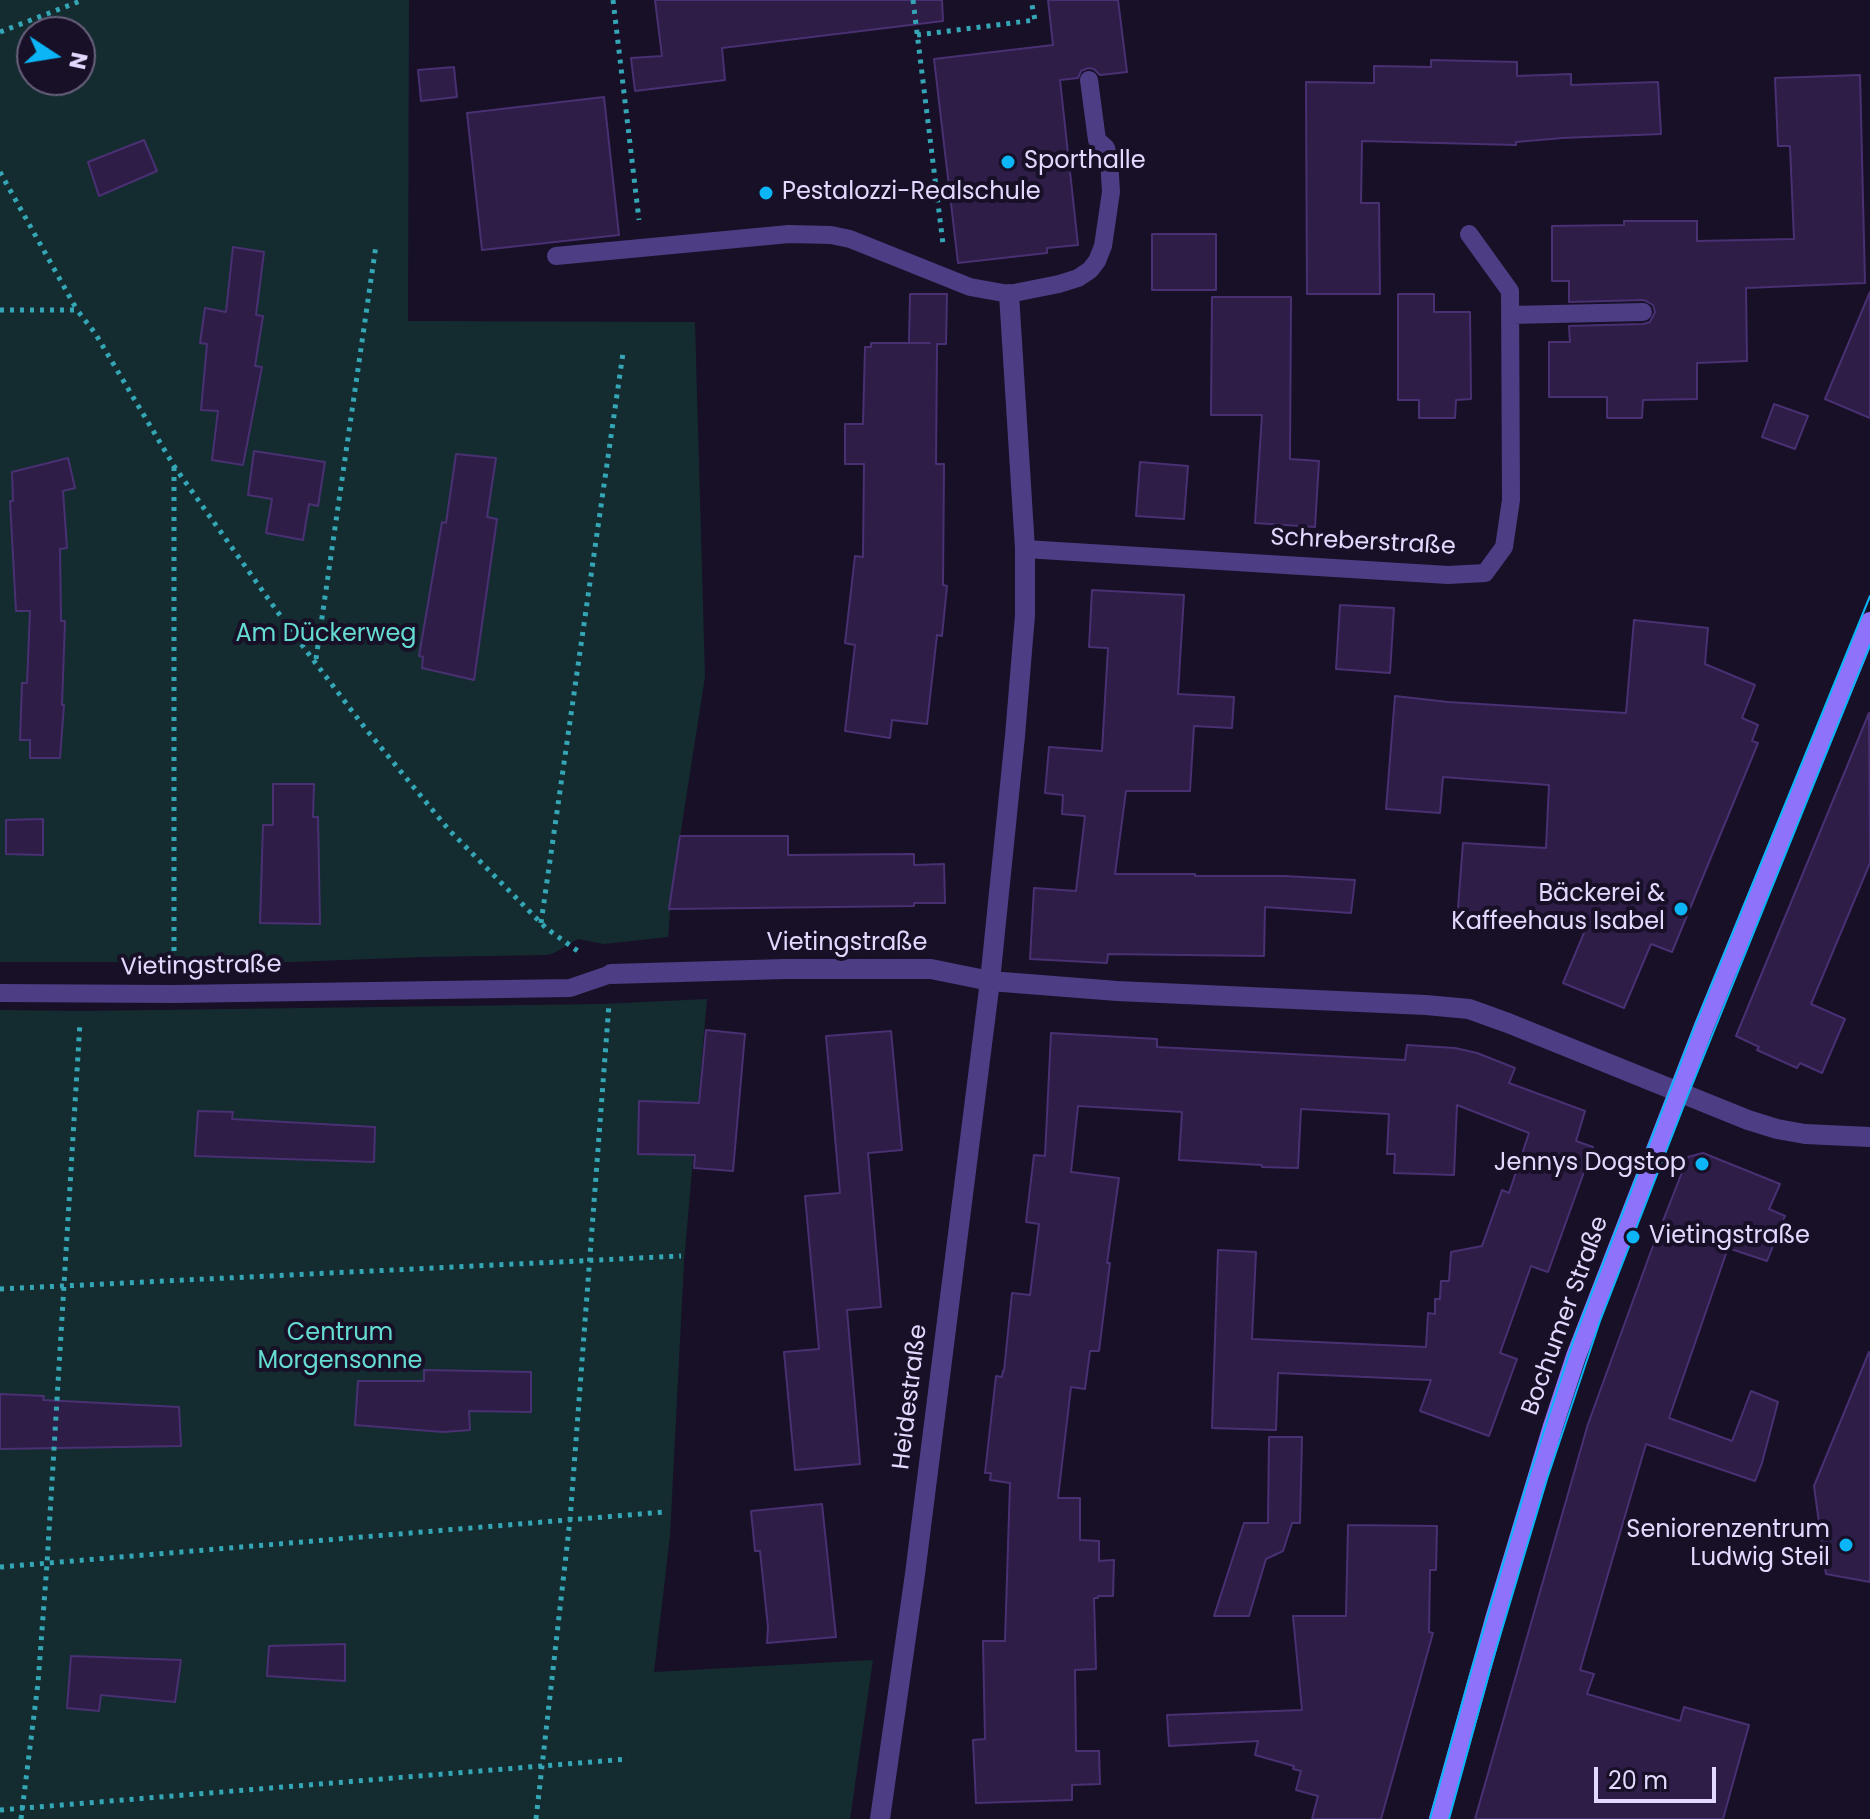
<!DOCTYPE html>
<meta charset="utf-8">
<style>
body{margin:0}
#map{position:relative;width:1870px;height:1819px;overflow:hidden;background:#181027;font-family:Poppins,sans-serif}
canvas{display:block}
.north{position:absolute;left:16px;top:16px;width:80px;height:80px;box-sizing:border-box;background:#181027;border:2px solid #69607d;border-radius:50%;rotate:102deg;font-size:22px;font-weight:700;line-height:32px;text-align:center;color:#e3d8fe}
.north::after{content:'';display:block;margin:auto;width:28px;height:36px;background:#0bb5f6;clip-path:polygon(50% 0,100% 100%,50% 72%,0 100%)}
.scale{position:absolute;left:1594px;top:1767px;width:122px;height:36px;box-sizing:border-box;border:4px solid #e3d8fe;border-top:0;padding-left:10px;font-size:24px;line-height:28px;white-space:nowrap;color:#e3d8fe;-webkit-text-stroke:6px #181027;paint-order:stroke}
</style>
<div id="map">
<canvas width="1870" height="1819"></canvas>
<div class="north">N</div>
<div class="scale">20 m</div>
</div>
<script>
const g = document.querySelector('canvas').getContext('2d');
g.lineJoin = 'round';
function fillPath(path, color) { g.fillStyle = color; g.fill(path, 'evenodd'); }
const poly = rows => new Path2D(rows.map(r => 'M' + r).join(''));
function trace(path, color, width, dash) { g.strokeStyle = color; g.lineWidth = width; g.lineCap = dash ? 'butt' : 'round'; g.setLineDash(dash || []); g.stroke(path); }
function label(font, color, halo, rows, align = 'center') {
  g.font = font + ' Poppins,sans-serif'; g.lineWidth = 8; g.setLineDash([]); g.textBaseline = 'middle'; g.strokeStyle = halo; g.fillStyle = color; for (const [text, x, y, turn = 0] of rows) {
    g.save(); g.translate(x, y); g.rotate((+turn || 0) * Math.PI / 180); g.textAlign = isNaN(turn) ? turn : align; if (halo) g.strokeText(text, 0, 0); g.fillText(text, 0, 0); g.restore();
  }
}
fillPath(poly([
 [0,0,409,0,408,321,695,322,705,677,672,888,668,937,604,944,578,939,554,953,547,955,425,957,291,962,0,962],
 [32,32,80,32,80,80,32,80],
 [707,999,684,1262,670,1536,654,1672,873,1660,850,1819,0,1819,0,1010,81,1011,602,1004]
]), '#142c30');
const building = poly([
 [655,0,942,0,943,21,722,48,725,80,635,91,631,58,662,56,655,0],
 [1048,0,1118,0,1127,72,1100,75,1094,69,1088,68,1081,71,1078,78,1060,80,1078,245,1047,248,1047,253,958,263,934,59,1053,45,1048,0],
 [1431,60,1517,62,1517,76,1571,74,1571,85,1658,82,1661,134,1562,138,1516,142,1516,145,1362,141,1361,203,1379,203,1380,294,1307,294,1306,82,1374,83,1374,66,1431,67,1431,60],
 [454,67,457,97,421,101,418,70,454,67],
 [1860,75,1865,283,1746,288,1747,361,1697,363,1697,399,1643,400,1642,418,1607,418,1607,397,1549,397,1549,342,1570,342,1569,326,1643,324,1650,322,1655,312,1653,305,1644,300,1569,302,1569,281,1552,281,1552,226,1624,225,1624,221,1697,221,1697,241,1794,239,1790,146,1778,146,1775,78,1860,75],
 [604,97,619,235,482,250,467,113,604,97],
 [144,140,157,171,99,196,88,162,144,140],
 [1152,234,1216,234,1216,290,1152,290,1152,234],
 [233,247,264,252,256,315,263,316,255,366,262,367,243,465,212,460,218,411,201,410,207,344,200,343,205,308,226,312,233,247],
 [1870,292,1870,418,1825,399,1870,292],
 [910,294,947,294,946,344,937,344,936,464,944,464,943,585,947,586,942,636,937,635,927,724,892,720,890,738,845,731,855,645,845,643,855,556,863,557,864,464,845,464,845,424,863,424,865,347,871,347,871,343,930,343,909,343,910,294],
 [1398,294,1434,294,1434,312,1470,312,1471,399,1456,400,1455,418,1419,418,1419,400,1398,400,1398,294],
 [1212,297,1291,297,1290,459,1319,461,1315,527,1255,523,1262,415,1211,415,1212,297],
 [1774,404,1808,416,1795,449,1762,437,1774,404],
 [254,451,325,462,318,506,309,504,303,540,266,533,272,499,248,495,254,451],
 [456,454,496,458,487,517,497,519,474,680,422,668,423,657,419,656,442,522,446,523,456,454],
 [68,458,75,488,63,491,67,548,60,549,61,621,65,621,62,705,64,705,60,758,30,758,30,740,20,740,22,683,27,683,30,611,16,611,10,501,13,501,12,472,68,458],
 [1140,462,1188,466,1184,519,1136,516,1140,462],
 [1092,590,1184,595,1178,694,1234,697,1232,728,1194,726,1190,791,1126,791,1115,874,1195,874,1195,876,1284,876,1355,880,1351,913,1265,907,1264,956,1108,954,1107,963,1030,959,1034,888,1076,891,1085,816,1062,814,1063,795,1045,793,1049,747,1102,751,1108,648,1089,647,1092,590],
 [1340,605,1394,608,1390,673,1336,669,1340,605],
 [1634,620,1708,628,1705,664,1755,685,1742,718,1758,725,1752,741,1758,743,1672,952,1651,944,1624,1008,1563,983,1586,928,1457,921,1463,843,1546,848,1549,785,1443,777,1440,813,1386,809,1395,696,1448,702,1626,713,1634,620],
 [1869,713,1870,863,1811,1004,1845,1019,1822,1073,1800,1063,1797,1068,1757,1050,1759,1047,1736,1036,1869,713],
 [273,784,314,784,313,817,318,817,320,924,260,923,263,825,273,825,273,784],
 [43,819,43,855,6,854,6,820,43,819],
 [680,836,788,836,788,855,914,854,914,865,944,864,945,903,914,903,914,906,669,909,680,836],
 [706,1030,745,1034,733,1171,694,1168,695,1155,638,1154,639,1101,699,1103,706,1030],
 [891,1031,902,1150,868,1153,881,1307,847,1310,860,1464,795,1470,784,1352,819,1349,805,1196,840,1193,826,1036,891,1031],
 [1051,1033,1157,1039,1157,1047,1405,1060,1407,1045,1455,1048,1477,1053,1515,1068,1509,1083,1585,1111,1576,1141,1593,1147,1548,1272,1531,1266,1500,1353,1517,1359,1489,1436,1420,1411,1431,1380,1278,1373,1276,1430,1212,1428,1218,1250,1256,1252,1252,1339,1426,1347,1428,1313,1435,1314,1435,1299,1440,1299,1441,1281,1449,1281,1451,1252,1482,1246,1502,1190,1509,1193,1529,1133,1457,1105,1454,1175,1394,1173,1395,1154,1387,1154,1389,1114,1301,1109,1298,1168,1262,1167,1262,1165,1179,1160,1182,1112,1078,1106,1071,1172,1119,1178,1107,1263,1110,1263,1099,1351,1090,1351,1085,1389,1071,1387,1058,1498,1080,1498,1080,1540,1099,1541,1099,1561,1114,1560,1113,1596,1098,1596,1098,1598,1094,1598,1096,1669,1075,1670,1076,1751,1099,1751,1100,1784,1072,1785,1072,1800,976,1803,973,1740,985,1739,983,1641,1005,1641,1010,1483,990,1480,991,1473,985,1473,996,1376,1002,1377,1003,1371,1004,1371,1012,1293,1030,1295,1039,1224,1026,1222,1034,1155,1045,1156,1051,1033],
 [198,1111,233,1112,232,1119,375,1127,374,1162,195,1156,198,1111],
 [1703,1153,1780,1184,1769,1209,1785,1216,1767,1261,1728,1248,1669,1418,1732,1441,1751,1391,1778,1402,1762,1463,1755,1481,1646,1444,1580,1670,1594,1674,1587,1694,1680,1721,1684,1707,1749,1725,1723,1819,1475,1819,1588,1424,1650,1254,1688,1157,1703,1153],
 [1869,1352,1870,1352,1870,1582,1826,1574,1814,1486,1869,1352],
 [424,1370,531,1372,531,1412,469,1411,470,1430,443,1432,355,1425,358,1381,424,1381,424,1370],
 [0,1394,44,1396,43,1400,179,1407,181,1446,0,1449,0,1394],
 [1269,1437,1302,1437,1300,1523,1292,1523,1283,1551,1266,1559,1249,1616,1214,1616,1244,1523,1268,1523,1269,1437],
 [822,1504,836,1637,767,1643,768,1627,760,1551,755,1551,751,1511,822,1504],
 [1348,1525,1437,1526,1436,1570,1430,1570,1429,1632,1433,1633,1381,1819,1312,1819,1318,1796,1296,1790,1301,1771,1293,1769,1294,1766,1255,1755,1258,1741,1169,1746,1167,1715,1302,1710,1293,1616,1346,1616,1348,1525],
 [345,1644,345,1681,267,1676,269,1646,345,1644],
 [71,1656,181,1660,175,1702,101,1695,99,1711,67,1708,71,1656]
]);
fillPath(building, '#2d1d47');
trace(building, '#493072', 2);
trace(poly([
 [613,0,639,220],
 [913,0,943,244],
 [0,32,83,0],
 [917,35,1035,20,1031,0],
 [0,172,77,310],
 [0,310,77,310,95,333,174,466,289,628,365,728,449,830,546,928,582,954],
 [174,467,174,965],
 [316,659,376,245],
 [541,923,623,353],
 [0,1289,681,1256],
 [0,1567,664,1512],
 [0,1810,628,1759],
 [21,1819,38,1683,47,1564,80,1022],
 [536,1819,570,1520,609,1004]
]), '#34a6b5', 5, [4, 6]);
trace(poly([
 [556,256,789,234,831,235,850,239,970,287,1009,294,1059,284,1078,278,1090,270,1097,261,1103,246,1111,192,1109,159,1106,148,1097,140,1089,80],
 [1510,315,1643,312],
 [1025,549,1448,575,1485,573,1504,547,1511,500,1510,291,1469,234],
 [0,993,174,994,570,988,611,974]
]), '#4d3d84', 18);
trace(poly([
 [611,974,785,969,931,969,990,981,1117,991,1426,1005,1469,1009,1508,1023,1748,1120,1777,1129,1805,1134,1870,1137],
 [880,1819,915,1574,990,981,1015,736,1025,615,1025,549,1009,294]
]), '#4d3d84', 20);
trace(poly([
 [1439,1819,1495,1619,1553,1426,1576,1356,1704,1026,1870,622]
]), '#8e72fa', 20);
trace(poly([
 [1430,1819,1470,1675,1528,1480,1574,1339,1696,1023,1870,596],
 [1449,1819,1491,1666,1547,1479,1600,1321,1688,1095,1870,645]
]), '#0bb5f6', 2);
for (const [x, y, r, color] of [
 [1008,162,8,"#0bb5f6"],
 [766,193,8,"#0bb5f6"],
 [1681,909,8,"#0bb5f6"],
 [1702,1164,8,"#0bb5f6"],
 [1633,1237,8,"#0bb5f6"],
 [1846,1545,8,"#0bb5f6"]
]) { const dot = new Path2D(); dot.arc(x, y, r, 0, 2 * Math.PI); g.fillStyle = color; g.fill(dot); trace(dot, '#181027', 3); }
label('24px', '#e3d8fe', '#181027', [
 ["Sporthalle",1024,162],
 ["Pestalozzi-Realschule",782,193],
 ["Bäckerei &",1665,895,"right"],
 ["Kaffeehaus Isabel",1665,923,"right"],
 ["Jennys Dogstop",1686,1164,"right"],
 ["Vietingstraße",1649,1237],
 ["Seniorenzentrum",1830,1531,"right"],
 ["Ludwig Steil",1830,1559,"right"]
], 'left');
label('24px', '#e3d8fe', '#181027', [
 ["Schreberstraße",1363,543,3],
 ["Vietingstraße",847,944],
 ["Vietingstraße",201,967,-1],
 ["Bochumer Straße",1566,1316,-70],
 ["Heidestraße",911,1397,-83]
]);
label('24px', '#65dcd3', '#181027', [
 ["Am Dückerweg",326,635],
 ["Centrum",340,1334],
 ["Morgensonne",340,1362]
]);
</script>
